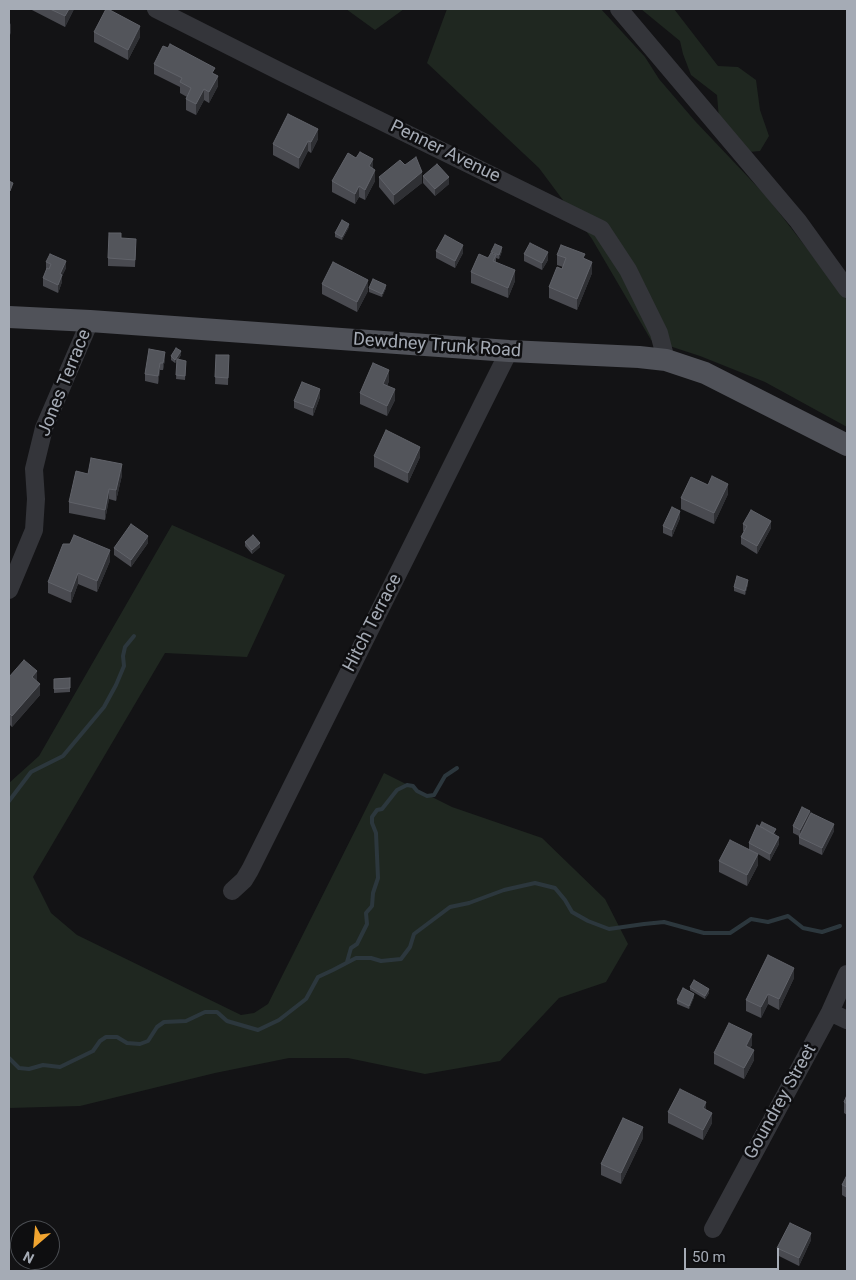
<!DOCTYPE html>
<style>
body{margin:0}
#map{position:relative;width:856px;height:1280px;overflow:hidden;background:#131315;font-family:Roboto,sans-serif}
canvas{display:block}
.frame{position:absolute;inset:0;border:10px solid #a5abb5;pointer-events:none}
.north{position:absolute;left:10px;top:1220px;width:50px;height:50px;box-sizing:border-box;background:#0e0e10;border:1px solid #4a4d52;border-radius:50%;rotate:207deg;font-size:14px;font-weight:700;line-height:20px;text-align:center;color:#a5abb5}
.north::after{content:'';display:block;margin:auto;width:18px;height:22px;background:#f0a430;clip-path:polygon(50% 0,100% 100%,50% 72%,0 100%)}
.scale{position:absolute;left:684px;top:1248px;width:95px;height:22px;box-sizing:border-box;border:2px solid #a5abb5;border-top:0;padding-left:6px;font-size:15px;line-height:18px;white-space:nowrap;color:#a5abb5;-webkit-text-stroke:4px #0e0e10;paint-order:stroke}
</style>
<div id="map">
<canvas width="856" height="1280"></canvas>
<div class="frame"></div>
<div class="north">N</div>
<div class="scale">50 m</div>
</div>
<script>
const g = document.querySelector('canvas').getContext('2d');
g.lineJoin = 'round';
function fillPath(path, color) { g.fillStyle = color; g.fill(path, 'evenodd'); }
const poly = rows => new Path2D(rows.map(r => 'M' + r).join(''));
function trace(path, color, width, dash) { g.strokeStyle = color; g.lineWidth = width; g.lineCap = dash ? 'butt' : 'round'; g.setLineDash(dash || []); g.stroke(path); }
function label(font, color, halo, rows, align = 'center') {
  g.font = font + ' Roboto,sans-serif'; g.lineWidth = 5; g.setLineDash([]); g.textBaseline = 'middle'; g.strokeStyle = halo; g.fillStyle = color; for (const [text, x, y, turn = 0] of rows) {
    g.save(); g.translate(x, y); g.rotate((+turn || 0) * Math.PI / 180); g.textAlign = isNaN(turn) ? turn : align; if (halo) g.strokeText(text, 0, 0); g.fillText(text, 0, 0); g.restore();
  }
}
fillPath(poly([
 [346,9,404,9,375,30],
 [447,9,601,9,645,57,659,79,695,121,767,197,847,300,847,427,765,382,700,356,651,340,592,239,539,168,427,63],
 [641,9,674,9,718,66,738,67,756,80,760,110,769,136,760,151,749,152,719,119,717,95,691,75,683,54,680,41],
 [172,525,285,575,247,657,165,653,33,877,51,913,77,935,241,1015,254,1013,268,1004,384,773,452,807,542,838,605,899,628,944,606,982,559,998,500,1061,425,1074,348,1058,289,1058,215,1073,80,1106,9,1108,9,783,39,756]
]), '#1f2720');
trace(poly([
 [9,801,31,772,63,756,104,707,116,685,124,666,123,656,125,647,134,636],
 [347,962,351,948,357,944,367,924,366,913,372,906,373,893,378,878,376,833,372,823,372,817,377,810,382,809,397,790,407,785,413,786,417,791,427,796,434,795,445,776,457,768],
 [9,1058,19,1068,29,1069,43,1065,60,1067,93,1051,100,1041,106,1037,117,1037,127,1043,140,1044,148,1041,157,1027,164,1022,186,1021,205,1012,217,1012,227,1021,258,1030,279,1020,306,999,318,977,333,970,356,958,371,958,381,961,401,959,410,947,414,934,450,907,469,903,504,890,535,883,555,888,565,900,572,912,588,921,609,929,644,924,664,922,704,933,730,933,751,919,768,922,788,916,803,928,822,932,840,926]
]), '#2c373d', 4);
trace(poly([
 [156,9,283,73,601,229,628,270,659,333,666,360],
 [619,9,798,221,847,289],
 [9,590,34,530,36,499,34,469,44,428,90,321],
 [232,891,244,880,250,870,509,351],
 [830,1012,847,1020],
 [713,1229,830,1012,847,974]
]), '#34353a', 18);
trace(poly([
 [9,317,90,321,509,351,639,357,666,360,705,373,847,445]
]), '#505259', 22);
fillPath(poly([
 [30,9,74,9,65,27],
 [94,32,140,37,128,60,94,42],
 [154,64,215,74,218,86,209,103,204,100,196,115,186,110,186,99,187,97,180,93,180,87,154,74],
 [318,139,311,153,308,151,299,169,273,155,273,144],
 [405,165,422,183,394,205,379,187,379,177],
 [373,169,375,181,365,200,359,197,355,204,332,192,332,181],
 [423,176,449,184,435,196,423,183],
 [349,227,342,240,335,237,335,233],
 [121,238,136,246,135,267,108,266,108,258],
 [436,251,463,253,455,268,436,258],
 [502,251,499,259,496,258,496,262,515,281,508,298,471,283,471,272,488,258],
 [524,254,548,260,542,270,524,261],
 [557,255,585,259,592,273,577,310,549,298,549,287,563,267,557,265],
 [46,262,66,268,62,276,62,282,58,293,43,286,43,278,47,270,46,269],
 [322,284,368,291,357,312,322,294],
 [369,288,386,288,382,297,369,292],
 [181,355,178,360,186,364,185,380,176,379,177,361,175,363,171,360,171,356],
 [216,355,229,355,228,385,215,384],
 [165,359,163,370,160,370,158,384,145,381,145,374],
 [389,381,387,386,395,400,387,416,360,404,360,393],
 [320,397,313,416,294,408,294,401],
 [374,456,420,457,408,483,374,467],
 [88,474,122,475,116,501,109,499,105,520,69,513,69,502],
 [728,494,714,524,681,509,681,498],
 [680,518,672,537,663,533,663,526],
 [743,524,771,528,757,554,741,544,741,537,744,531,743,531],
 [245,542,260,547,252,554,245,546],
 [148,543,131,567,114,555,114,548],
 [110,561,97,592,78,584,71,603,48,593,48,582],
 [748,584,745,595,734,591,734,587],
 [9,677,37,681,40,695,12,727,9,724],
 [70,678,70,692,54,693,54,679],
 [810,815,834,831,822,855,799,844,799,836,793,833,793,826],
 [776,833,775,834,779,844,770,861,758,854,758,865,747,886,719,872,719,861,749,850,749,843],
 [794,978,779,1010,768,1004,761,1018,746,1011,746,1000],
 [690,987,709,993,705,999,690,990],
 [694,997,689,1009,677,1004,677,1000],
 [752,1045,750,1048,754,1060,744,1079,714,1064,714,1053],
 [847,1095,847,1115,844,1113,844,1102],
 [706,1110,712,1123,703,1140,668,1123,668,1112],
 [643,1138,621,1184,601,1175,601,1164],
 [847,1175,847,1198,842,1195,842,1185],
 [811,1240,799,1266,777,1255,777,1248]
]), '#494a50');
fillPath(poly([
 [69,9,74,9,65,27,65,16],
 [11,23,11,33,9,37,9,26],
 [140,26,140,37,128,60,128,50],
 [218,76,218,86,209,103,209,92],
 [204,89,204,100,196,115,196,104],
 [318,129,318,139,311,153,311,142],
 [308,141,308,151,299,169,299,158],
 [373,159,373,170,369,166],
 [375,170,375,181,365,200,365,190],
 [422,172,422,183,394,205,394,195],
 [449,177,449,184,435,196,435,189],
 [359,186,359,197,355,204,355,194],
 [349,224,349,227,342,240,342,237],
 [463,245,463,253,455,268,455,261],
 [502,247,502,251,499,259,499,255],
 [548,252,548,260,542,270,542,263],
 [66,261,66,268,62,276,62,282,58,293,58,285,60,274],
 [592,262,592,273,577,310,577,299],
 [515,270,515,281,508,298,508,288],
 [368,280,368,291,357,312,357,302],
 [386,285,386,288,382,297,382,294],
 [181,351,181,355,175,363,175,360],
 [165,352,165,359,163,370,163,363],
 [160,363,160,370,158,384,158,376],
 [389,370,389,381,383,394,383,384],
 [320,389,320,397,313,416,313,408],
 [395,389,395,400,387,416,387,406],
 [420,447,420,457,408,483,408,473],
 [122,464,122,475,116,501,116,490],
 [728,484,728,494,714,524,714,513],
 [109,489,109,499,105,520,105,510],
 [680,511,680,518,672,537,672,530],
 [771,521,771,528,757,554,757,546],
 [148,536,148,543,131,567,131,560],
 [260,543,260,547,252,554,252,550],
 [110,550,110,561,97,592,97,581],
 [78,573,78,584,71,603,71,592],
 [748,580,748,584,745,595,745,591],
 [37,671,37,682,32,677],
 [40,684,40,695,12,727,12,716],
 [810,811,810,818,800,837,800,830],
 [834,824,834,831,822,855,822,848],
 [779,837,779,844,770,861,770,854],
 [758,854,758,865,747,886,747,875],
 [794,968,794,978,779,1010,779,999],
 [709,989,709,993,705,999,705,996],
 [694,994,694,997,689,1009,689,1006],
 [768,994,768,1004,761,1018,761,1007],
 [752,1034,752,1045,746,1057,746,1046],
 [754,1050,754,1060,744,1079,744,1068],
 [706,1102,706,1113,703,1108],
 [712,1113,712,1123,703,1140,703,1130],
 [643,1127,643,1138,621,1184,621,1173],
 [811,1233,811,1240,799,1266,799,1258]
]), '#2f3034');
const building = poly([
 [50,9,69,9,65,16,50,9],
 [106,9,108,9,140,26,128,50,94,32,106,9],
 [170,44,215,68,212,73,218,76,209,92,204,89,196,104,186,99,191,88,180,82,182,78,154,64,163,46,168,48,170,44],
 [288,114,318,129,311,142,308,141,299,158,273,144,288,114],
 [360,152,373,159,369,166,375,170,365,190,359,186,355,194,332,181,348,153,356,158,360,152],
 [416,157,422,172,394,195,379,177,400,160,405,165,416,157],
 [437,164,449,177,435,189,423,176,437,164],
 [9,181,13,183,10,191,9,190,9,181],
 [342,220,349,224,342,237,335,233,342,220],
 [109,233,121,233,121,238,136,239,135,260,108,258,109,233],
 [445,235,463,245,455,261,436,251,445,235],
 [530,243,548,252,542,263,524,254,530,243],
 [495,244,502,247,499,255,491,252,495,244],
 [561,245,585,254,583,258,592,262,577,299,549,287,557,267,562,269,566,258,557,255,561,245],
 [491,253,496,255,493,261,515,270,508,288,471,272,479,254,488,258,491,253],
 [50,254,66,261,60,274,62,275,58,285,43,278,47,268,49,269,51,264,46,262,50,254],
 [333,262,368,280,357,302,322,284,333,262],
 [373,279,386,285,382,294,369,288,373,279],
 [176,348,181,351,175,360,171,356,176,348],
 [149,349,165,352,163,363,160,363,158,376,145,374,149,349],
 [216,355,229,355,228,378,215,377,216,355],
 [177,359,186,361,185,376,176,375,177,359],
 [373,363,389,370,383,384,395,389,387,406,360,393,373,363],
 [302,382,320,389,313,408,294,401,302,382],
 [386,430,420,447,408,473,374,456,386,430],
 [91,458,122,464,116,490,109,489,105,510,69,502,76,471,88,474,91,458],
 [712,476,728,484,714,513,681,498,691,477,708,485,712,476],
 [672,507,680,511,672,530,663,526,672,507],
 [751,510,771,521,757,546,741,537,747,526,743,524,751,510],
 [131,524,148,536,131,560,114,548,131,524],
 [74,535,110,550,97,581,78,573,71,592,48,582,63,544,70,544,74,535],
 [253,535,260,543,252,550,245,542,253,535],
 [737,576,748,580,745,591,734,587,737,576],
 [24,660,37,671,32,677,40,684,12,716,9,713,9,677,24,660],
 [70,678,70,688,54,689,54,679,70,678],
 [802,807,810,811,800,830,793,826,802,807],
 [811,813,834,824,822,848,799,837,811,813],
 [762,822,776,829,773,834,760,826,762,822],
 [757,825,779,837,770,854,749,843,757,825],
 [730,840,758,854,747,875,719,861,730,840],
 [768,955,794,968,779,999,768,994,761,1007,746,1000,768,955],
 [694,980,709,989,705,996,690,987,694,980],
 [683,988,694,994,689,1006,677,1000,683,988],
 [729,1023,752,1034,746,1046,754,1050,744,1068,714,1053,729,1023],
 [680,1089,706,1102,703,1108,712,1113,703,1130,668,1112,680,1089],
 [847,1095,847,1104,844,1102,847,1095],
 [623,1118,643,1127,621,1173,601,1164,623,1118],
 [847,1175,847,1187,842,1185,847,1175],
 [790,1223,811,1233,799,1258,777,1248,790,1223]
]);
fillPath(building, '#53555b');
trace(building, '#606269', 1);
label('18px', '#a5abb5', '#0e0e10', [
 ["Penner Avenue",445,152,26],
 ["Dewdney Trunk Road",437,346,4],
 ["Jones Terrace",65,383,-68],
 ["Hitch Terrace",373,623,-63],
 ["Goundrey Street",781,1102,-61]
]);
</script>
